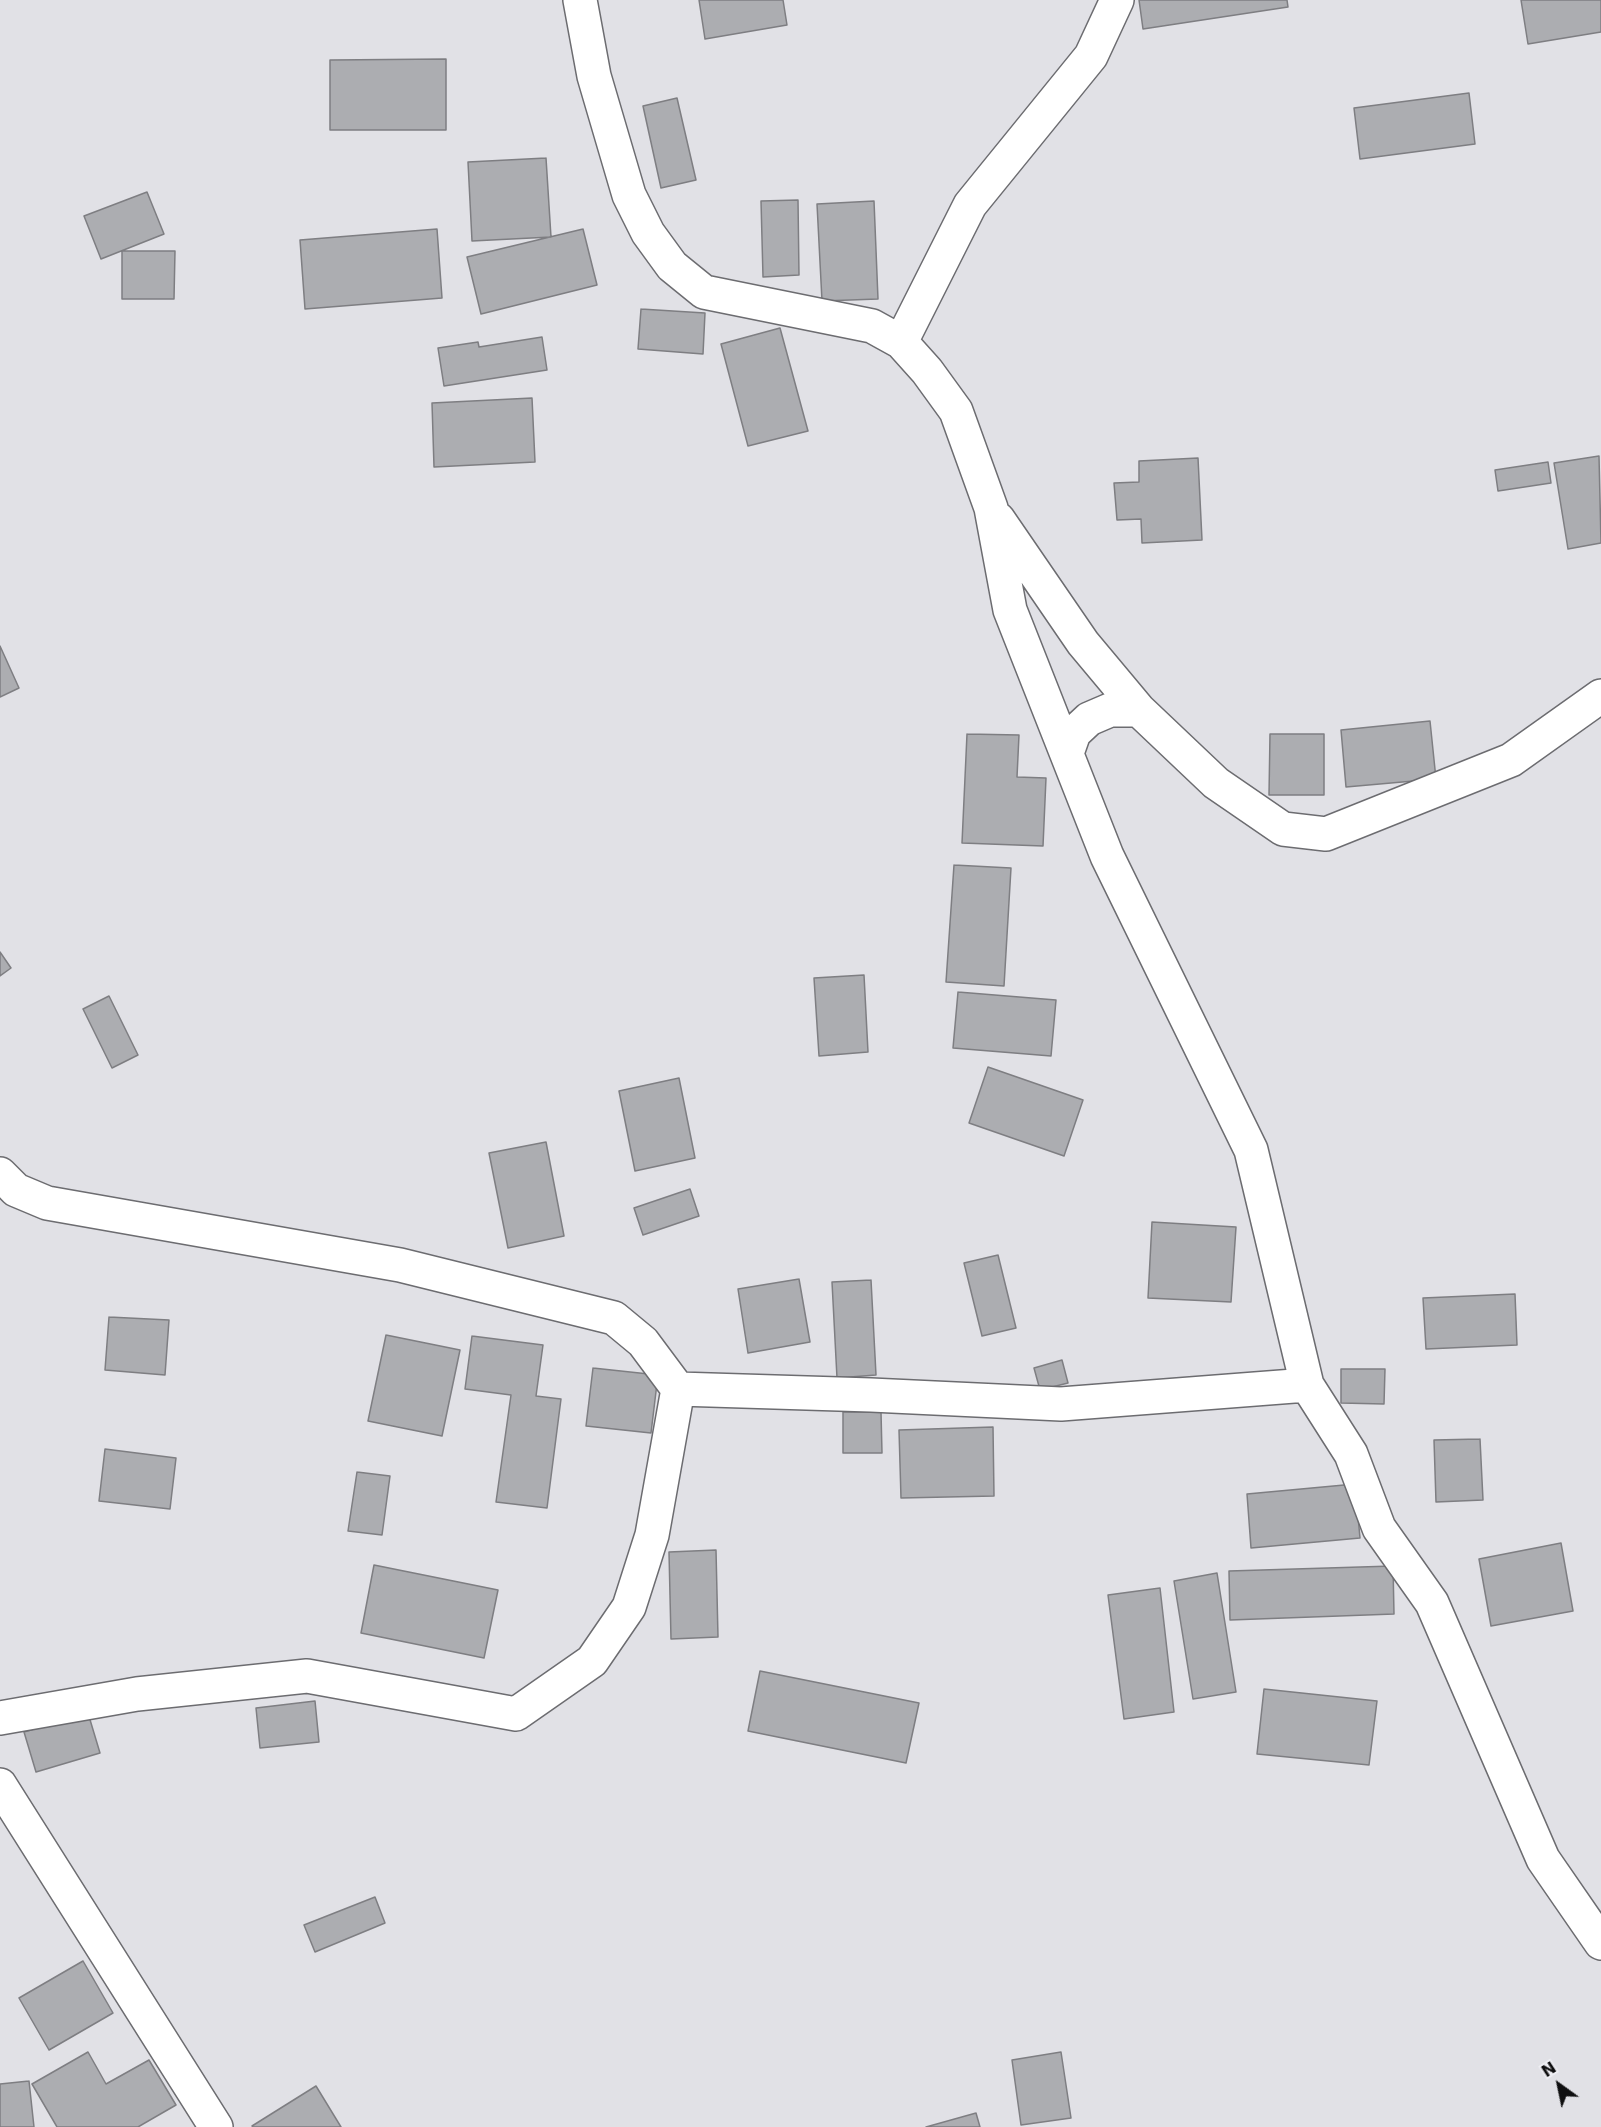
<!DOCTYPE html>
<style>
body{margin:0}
#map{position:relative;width:1601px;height:2127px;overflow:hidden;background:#e1e1e6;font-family:"DejaVu Sans",sans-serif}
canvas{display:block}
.north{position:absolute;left:1529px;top:2055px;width:60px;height:60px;-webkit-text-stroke:4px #eeeef3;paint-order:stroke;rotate:327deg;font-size:16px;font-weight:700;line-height:24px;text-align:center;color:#0f0f10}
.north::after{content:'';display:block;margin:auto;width:21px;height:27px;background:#0f0f10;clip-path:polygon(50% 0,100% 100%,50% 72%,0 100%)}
</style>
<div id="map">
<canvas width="1601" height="2127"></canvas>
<div class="north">N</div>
</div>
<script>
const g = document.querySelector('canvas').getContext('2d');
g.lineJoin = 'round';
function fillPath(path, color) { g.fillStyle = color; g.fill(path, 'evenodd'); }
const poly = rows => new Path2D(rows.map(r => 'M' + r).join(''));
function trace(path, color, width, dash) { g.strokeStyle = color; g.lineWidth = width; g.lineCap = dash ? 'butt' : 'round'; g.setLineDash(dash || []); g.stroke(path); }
const building = poly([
 [699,0,783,0,787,25,705,39,699,0],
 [1139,0,1287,0,1288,7,1143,29,1139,0],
 [1521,0,1601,0,1601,32,1528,44,1521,0],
 [446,59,446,130,330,130,330,60,446,59],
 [1469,93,1475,144,1360,159,1354,108,1469,93],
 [677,98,696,180,661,188,643,106,677,98],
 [546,158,551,237,472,241,468,162,546,158],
 [147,192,164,234,101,259,84,216,147,192],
 [798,200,799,275,763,277,761,201,798,200],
 [874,201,878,299,822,301,817,204,874,201],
 [437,229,442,298,305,309,300,240,437,229],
 [583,229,597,285,481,314,467,257,583,229],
 [122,251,175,251,174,299,122,299,122,251],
 [641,309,705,313,703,354,638,349,641,309],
 [780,328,808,431,748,446,721,344,780,328],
 [542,337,547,370,444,386,438,348,478,342,479,347,542,337],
 [532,398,535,462,434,467,432,403,532,398],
 [1599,456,1601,543,1568,549,1554,463,1599,456],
 [1198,458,1202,540,1142,543,1141,519,1117,520,1114,483,1139,482,1139,461,1198,458],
 [1548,462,1551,483,1498,491,1495,470,1548,462],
 [0,646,19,688,0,697,0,646],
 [1430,721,1436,779,1346,787,1341,730,1430,721],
 [967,734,1019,735,1017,777,1046,778,1043,846,962,843,967,734],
 [1270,734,1324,734,1324,795,1269,795,1270,734],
 [954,865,1011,868,1004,986,946,982,954,865],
 [0,952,11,968,0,976,0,952],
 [864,975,868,1052,819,1056,814,978,864,975],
 [958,992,1056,1000,1051,1056,953,1048,958,992],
 [109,996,138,1055,112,1068,83,1009,109,996],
 [988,1067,1083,1100,1064,1156,969,1123,988,1067],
 [679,1078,695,1158,635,1171,619,1091,679,1078],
 [546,1142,564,1236,508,1248,489,1153,546,1142],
 [690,1189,699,1216,643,1235,634,1208,690,1189],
 [1152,1222,1236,1227,1231,1302,1148,1298,1152,1222],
 [998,1255,1016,1328,982,1336,964,1263,998,1255],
 [799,1279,810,1342,748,1353,738,1289,799,1279],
 [871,1280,876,1375,837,1378,832,1282,871,1280],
 [1515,1294,1517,1345,1426,1349,1423,1298,1515,1294],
 [109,1317,169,1320,165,1375,105,1370,109,1317],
 [386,1335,460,1350,442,1436,368,1421,386,1335],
 [472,1336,543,1345,536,1396,561,1399,547,1508,496,1502,511,1395,465,1389,472,1336],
 [1062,1360,1068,1383,1040,1390,1034,1368,1062,1360],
 [593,1368,658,1375,651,1433,586,1426,593,1368],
 [1341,1369,1385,1369,1384,1404,1341,1403,1341,1369],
 [843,1412,881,1412,882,1453,843,1453,843,1412],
 [993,1427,994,1496,901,1498,899,1430,993,1427],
 [1480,1439,1483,1500,1436,1502,1434,1440,1480,1439],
 [105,1449,176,1458,170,1509,99,1501,105,1449],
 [357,1472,390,1476,382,1535,348,1531,357,1472],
 [1355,1484,1360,1538,1251,1548,1247,1494,1355,1484],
 [1561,1543,1573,1611,1491,1626,1479,1559,1561,1543],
 [716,1550,718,1637,671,1639,669,1552,716,1550],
 [374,1565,498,1590,484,1658,361,1633,374,1565],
 [1393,1566,1394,1614,1230,1620,1229,1571,1393,1566],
 [1217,1573,1236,1692,1193,1699,1174,1581,1217,1573],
 [1160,1588,1174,1712,1124,1719,1108,1595,1160,1588],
 [760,1671,919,1703,906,1763,748,1731,760,1671],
 [1264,1689,1377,1701,1369,1765,1257,1754,1264,1689],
 [315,1701,319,1742,260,1748,256,1708,315,1701],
 [88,1713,100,1753,36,1772,24,1732,88,1713],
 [375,1897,385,1923,315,1952,304,1925,375,1897],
 [83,1961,113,2013,49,2050,19,1998,83,1961],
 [88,2052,106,2084,149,2060,176,2105,138,2127,57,2127,32,2084,88,2052],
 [1061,2052,1071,2118,1021,2125,1012,2060,1061,2052],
 [29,2081,34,2127,0,2127,0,2084,29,2081],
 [316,2086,341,2127,253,2127,252,2126,316,2086],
 [976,2113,980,2127,926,2127,976,2113]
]);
fillPath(building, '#acadb1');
trace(building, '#7e7e82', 1.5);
const street = poly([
 [580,0,594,76,629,195,648,233,672,266,704,292,872,326,901,342,927,371,956,411,991,508,1010,610,1107,856,1251,1150,1307,1385,1351,1454,1379,1528,1432,1603,1543,1859,1601,1943],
 [901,342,970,205,1091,56,1117,0],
 [998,519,1083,643,1139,710,1216,783,1283,829,1326,834,1511,760,1601,696],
 [1067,753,1074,733,1089,719,1110,710,1139,710],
 [0,1174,16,1190,47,1203,400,1265,614,1318,643,1342,678,1389,652,1535,629,1607,592,1661,516,1714,307,1676,137,1694,0,1718],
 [678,1389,871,1395,1061,1404,1307,1385],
 [0,1785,216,2127]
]);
trace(street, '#6c6c70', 36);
trace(street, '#fff', 33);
</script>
